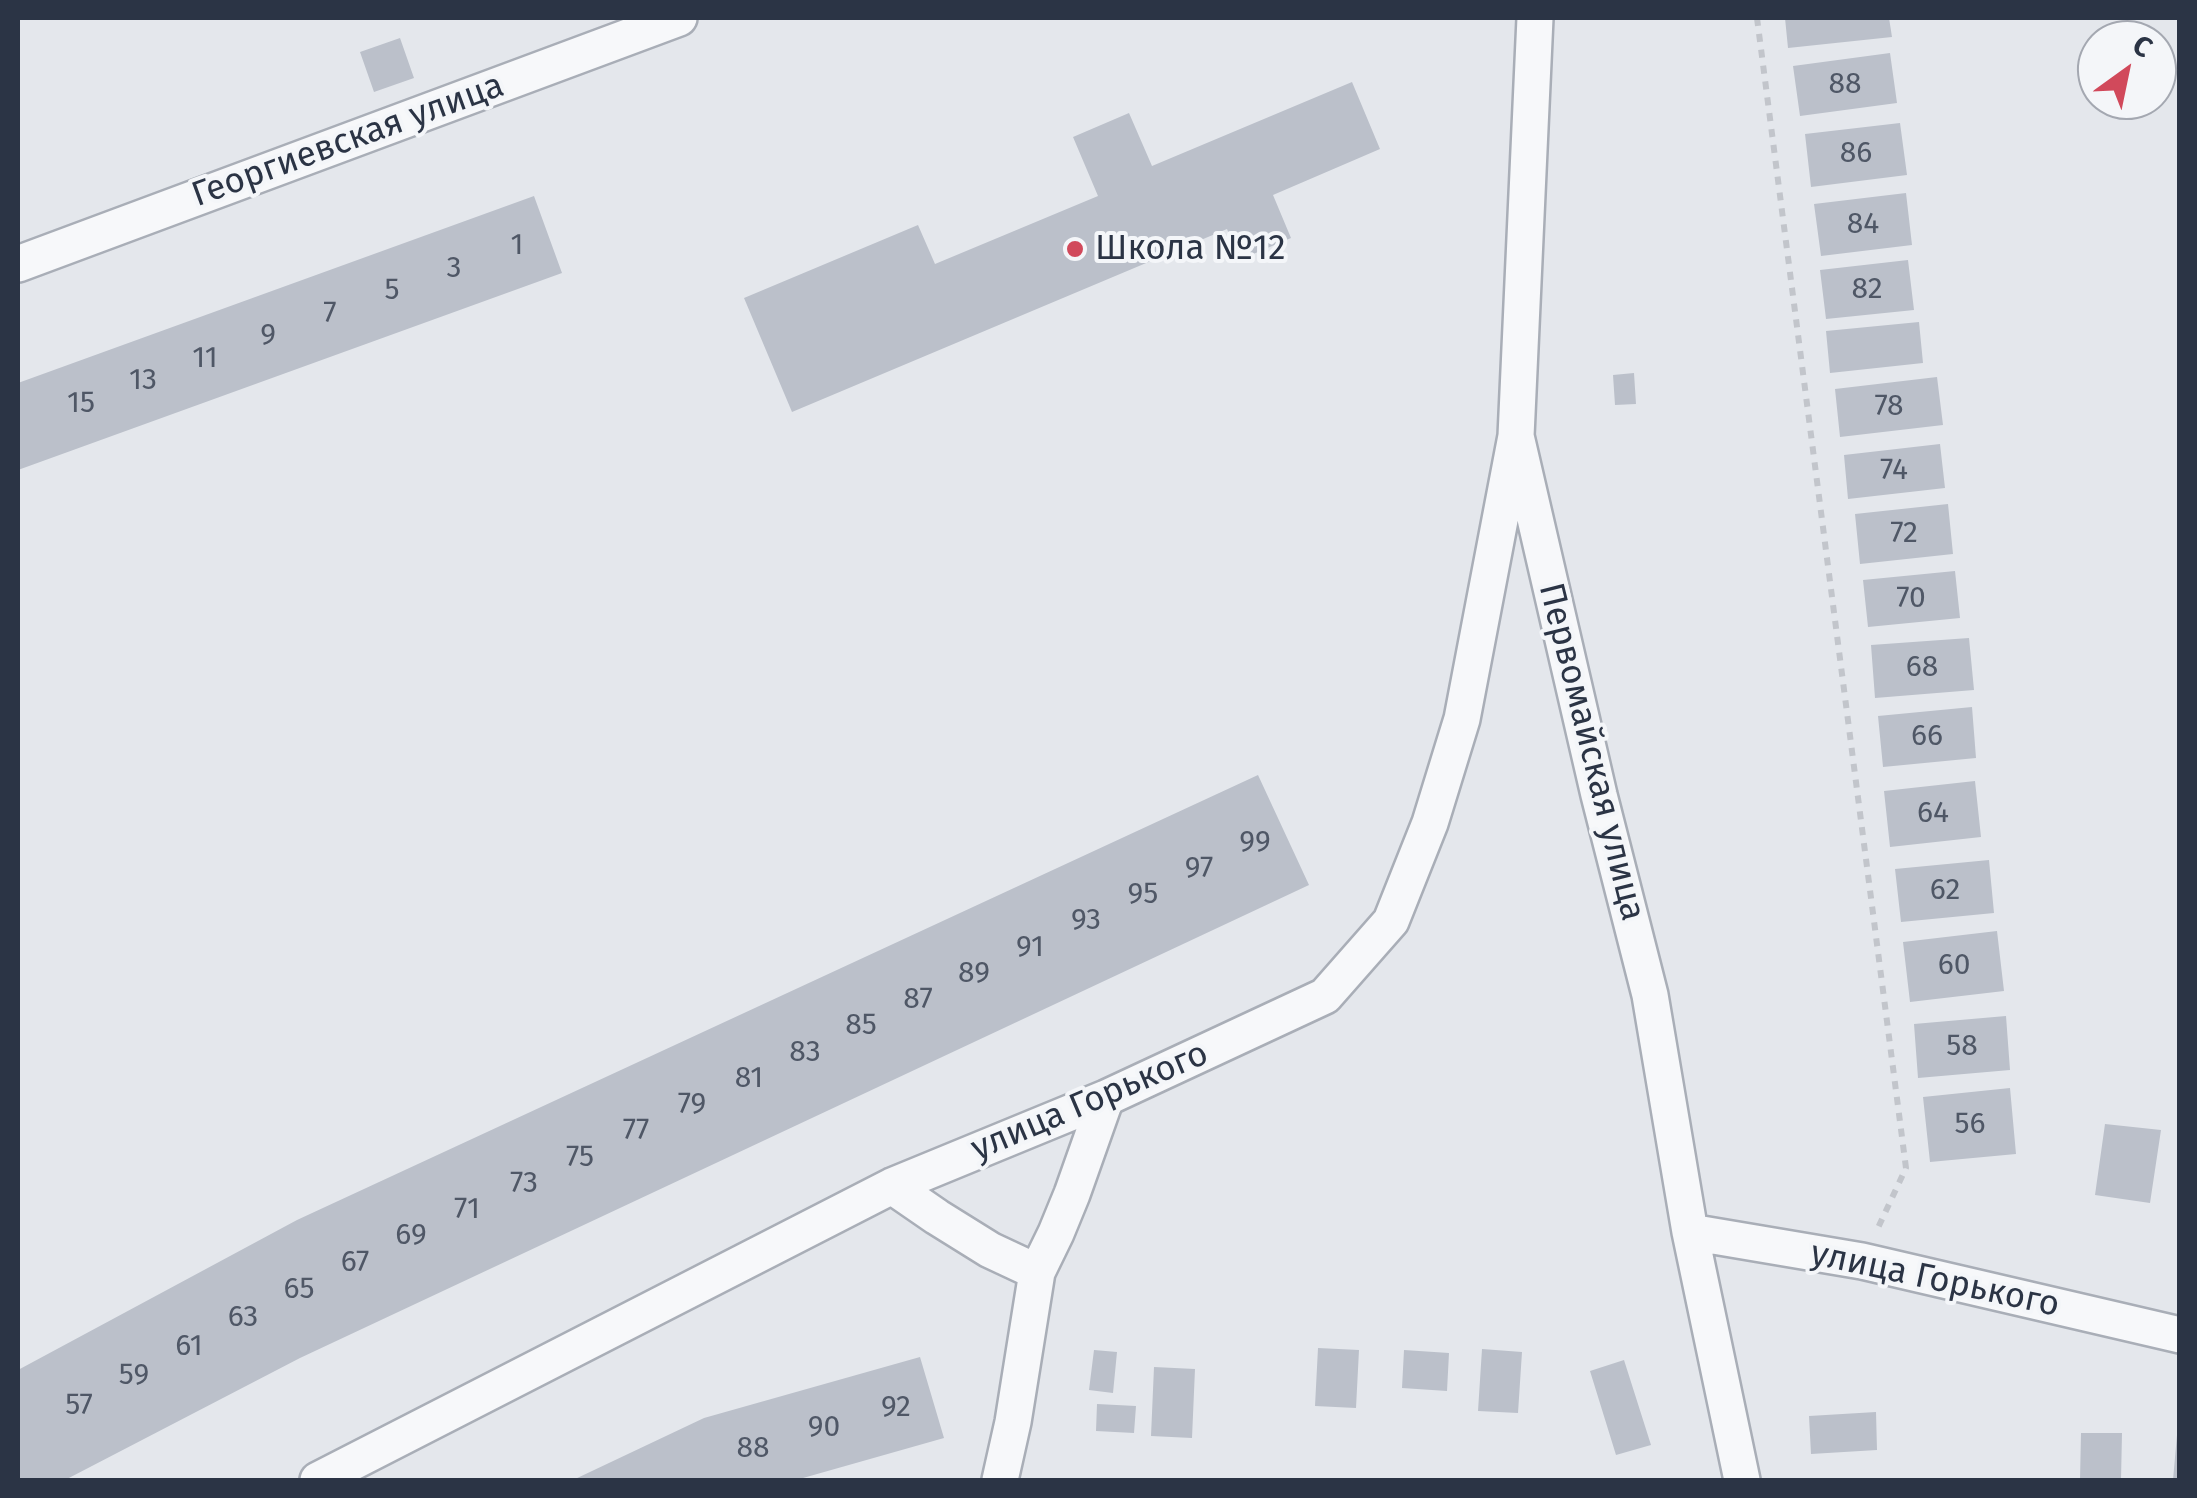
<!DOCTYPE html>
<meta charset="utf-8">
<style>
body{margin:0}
#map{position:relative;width:2197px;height:1498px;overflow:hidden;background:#e4e7ec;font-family:"Fira Sans",sans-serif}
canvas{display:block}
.frame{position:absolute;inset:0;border:20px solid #2b3445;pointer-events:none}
.north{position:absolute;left:2077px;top:20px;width:100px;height:100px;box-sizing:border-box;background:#f4f6f9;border:2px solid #a4a8b1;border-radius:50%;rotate:33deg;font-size:28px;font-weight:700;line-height:40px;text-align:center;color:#2b3445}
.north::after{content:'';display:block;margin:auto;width:35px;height:45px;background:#d1495b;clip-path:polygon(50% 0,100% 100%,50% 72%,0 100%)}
</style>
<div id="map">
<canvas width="2197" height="1498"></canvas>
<div class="frame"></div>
<div class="north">С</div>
</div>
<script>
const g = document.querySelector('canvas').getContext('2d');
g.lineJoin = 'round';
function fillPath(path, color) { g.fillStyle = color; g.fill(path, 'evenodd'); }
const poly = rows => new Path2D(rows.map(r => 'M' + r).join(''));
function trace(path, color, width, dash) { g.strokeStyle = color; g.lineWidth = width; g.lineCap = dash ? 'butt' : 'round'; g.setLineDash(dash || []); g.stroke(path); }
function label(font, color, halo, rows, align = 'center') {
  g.font = font + ' "Fira Sans",sans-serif'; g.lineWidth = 8; g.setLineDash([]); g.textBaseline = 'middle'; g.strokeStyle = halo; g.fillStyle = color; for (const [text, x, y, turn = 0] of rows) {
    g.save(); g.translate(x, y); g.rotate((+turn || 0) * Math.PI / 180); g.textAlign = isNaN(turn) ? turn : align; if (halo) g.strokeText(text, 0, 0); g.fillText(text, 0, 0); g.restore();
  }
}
fillPath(poly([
 [1785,18,1889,18,1892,37,1788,48],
 [400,38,414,78,374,92,360,52],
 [1890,53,1897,103,1800,116,1793,66],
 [1352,82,1380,149,1273,195,1291,238,1239,260,1227,229,792,412,744,298,918,225,935,264,1098,196,1073,137,1129,113,1152,166],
 [1900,123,1907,175,1811,187,1805,134],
 [1906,193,1912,245,1821,256,1814,204],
 [534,196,562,273,18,470,18,383],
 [1908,260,1914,310,1826,319,1820,270],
 [1919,322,1923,363,1830,373,1826,331],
 [1634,373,1636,404,1615,405,1613,375],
 [1937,377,1943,425,1840,437,1835,389],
 [1940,444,1945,488,1848,499,1844,455],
 [1948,504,1953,554,1860,564,1855,514],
 [1955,571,1960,618,1868,627,1863,580],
 [1969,638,1974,690,1875,698,1871,645],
 [1972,707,1976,758,1883,767,1878,716],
 [1258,775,1309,885,300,1358,65,1480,18,1480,18,1370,297,1220],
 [1975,781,1981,837,1890,847,1884,791],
 [1989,860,1994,913,1901,922,1895,869],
 [1997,931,2004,991,1910,1002,1903,942],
 [2006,1016,2010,1070,1918,1078,1914,1024],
 [2010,1088,2016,1154,1930,1162,1923,1097],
 [2105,1124,2161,1130,2150,1203,2095,1195],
 [1318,1348,1359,1350,1356,1408,1315,1406],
 [1482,1349,1522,1352,1518,1413,1478,1411],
 [1094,1350,1117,1352,1113,1393,1089,1390],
 [1404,1350,1449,1353,1447,1391,1402,1388],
 [920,1357,944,1438,796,1480,573,1480,704,1418],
 [1624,1360,1651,1445,1616,1455,1590,1371],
 [1154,1367,1195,1369,1192,1438,1151,1436],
 [1097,1404,1136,1406,1134,1433,1096,1431],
 [1876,1412,1877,1450,1811,1454,1809,1416],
 [2081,1433,2122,1433,2121,1480,2080,1480],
 [2177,1435,2180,1435,2180,1480,2173,1480]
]), '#bbc0ca');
const street = poly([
 [1535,18,1516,436,1599,795,1650,995,1690,1232,1742,1480],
 [18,264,679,18],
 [892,1186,937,1217,990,1250,1037,1272],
 [1690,1232,1862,1261,2180,1335],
 [318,1480,892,1186,1106,1098,1325,996,1391,921,1430,823,1462,719,1516,436],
 [1000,1480,1013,1422,1037,1272,1056,1233,1072,1194,1106,1098]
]);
trace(street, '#a9aeb7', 40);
trace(poly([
 [1757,18,1906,1168,1877,1230]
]), '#c2c5cb', 6, [8, 8]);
trace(street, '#f7f8fa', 35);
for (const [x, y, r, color] of [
 [1075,249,10,"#d1495b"]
]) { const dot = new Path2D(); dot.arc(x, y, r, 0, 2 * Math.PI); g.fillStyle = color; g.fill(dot); trace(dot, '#f4f6f9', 4); }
label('30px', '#4f5766', null, [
 ["88",1845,85],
 ["86",1856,154],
 ["84",1863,225],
 ["1",517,246],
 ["3",454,269],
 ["82",1867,290],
 ["5",392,291],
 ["7",330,314],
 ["9",268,336],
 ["11",205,359],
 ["13",143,381],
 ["15",81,404],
 ["78",1889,407],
 ["74",1894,471],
 ["72",1904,534],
 ["70",1911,599],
 ["68",1922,668],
 ["66",1927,737],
 ["64",1933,814],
 ["99",1255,843],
 ["97",1199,869],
 ["62",1945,891],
 ["95",1143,895],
 ["93",1086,921],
 ["91",1030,948],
 ["60",1954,966],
 ["89",974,974],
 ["87",918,1000],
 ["85",861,1026],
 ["58",1962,1047],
 ["83",805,1053],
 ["81",749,1079],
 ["79",692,1105],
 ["56",1970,1125],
 ["77",636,1131],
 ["75",580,1158],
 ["73",524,1184],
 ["71",467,1210],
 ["69",411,1236],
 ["67",355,1263],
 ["65",299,1290],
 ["63",243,1318],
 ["61",189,1347],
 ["59",134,1376],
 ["57",79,1406],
 ["92",896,1408],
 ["90",824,1428],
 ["88",753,1449]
]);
label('35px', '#2b3445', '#f4f6f9', [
 ["Георгиевская улица",348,141,-20],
 ["Первомайская улица",1591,752,76],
 ["улица Горького",1090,1102,-23],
 ["улица Горького",1935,1280,12]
]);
label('35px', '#2b3445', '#f4f6f9', [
 ["Школа №12",1095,249]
], 'left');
</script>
